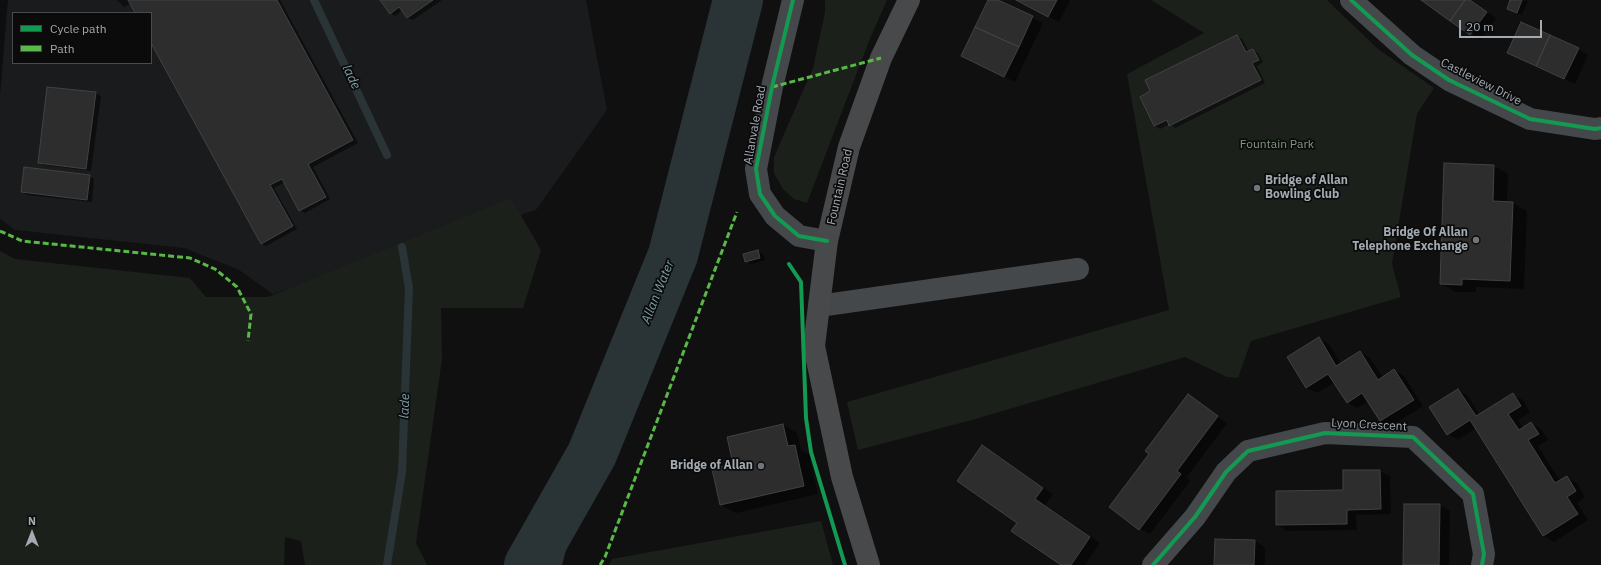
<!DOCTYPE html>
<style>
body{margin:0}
#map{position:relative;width:1601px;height:565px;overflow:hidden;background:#101011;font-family:"IBM Plex Sans",sans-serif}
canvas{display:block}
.legend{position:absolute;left:12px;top:12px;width:140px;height:52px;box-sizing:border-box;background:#0b0b0c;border:1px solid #484b4e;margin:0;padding:5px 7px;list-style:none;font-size:12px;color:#a3abb1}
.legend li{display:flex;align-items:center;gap:8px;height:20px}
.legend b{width:20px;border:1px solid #484b4e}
.north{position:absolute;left:12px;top:513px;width:40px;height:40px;-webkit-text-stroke:3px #0b0b0c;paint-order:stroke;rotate:0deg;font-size:11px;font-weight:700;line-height:16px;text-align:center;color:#a3abb1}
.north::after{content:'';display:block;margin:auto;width:14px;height:18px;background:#a3abb1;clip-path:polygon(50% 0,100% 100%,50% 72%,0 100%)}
.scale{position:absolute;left:1459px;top:20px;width:83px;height:18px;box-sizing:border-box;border:2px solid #a3abb1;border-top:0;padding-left:5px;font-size:12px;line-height:14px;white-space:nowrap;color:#a3abb1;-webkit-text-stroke:3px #0b0b0c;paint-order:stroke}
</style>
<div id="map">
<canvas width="1601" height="565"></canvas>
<ul class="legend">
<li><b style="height:5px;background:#139951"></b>Cycle path</li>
<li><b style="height:5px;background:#58b947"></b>Path</li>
</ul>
<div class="north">N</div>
<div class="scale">20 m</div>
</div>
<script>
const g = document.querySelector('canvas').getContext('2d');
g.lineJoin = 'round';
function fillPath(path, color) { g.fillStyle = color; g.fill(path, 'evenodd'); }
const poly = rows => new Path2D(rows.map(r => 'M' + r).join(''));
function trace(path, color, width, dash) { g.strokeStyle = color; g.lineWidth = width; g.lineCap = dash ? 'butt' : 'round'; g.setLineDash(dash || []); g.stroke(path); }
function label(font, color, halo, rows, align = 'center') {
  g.font = font + ' "IBM Plex Sans",sans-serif'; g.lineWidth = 3.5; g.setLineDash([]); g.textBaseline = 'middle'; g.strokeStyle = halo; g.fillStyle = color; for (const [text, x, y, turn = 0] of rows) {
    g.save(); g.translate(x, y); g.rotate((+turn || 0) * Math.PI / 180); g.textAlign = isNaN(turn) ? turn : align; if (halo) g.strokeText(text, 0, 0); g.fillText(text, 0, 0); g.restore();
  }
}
fillPath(poly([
 [0,0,586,0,607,110,536,210,273,294,239,270,184,248,15,230,0,219],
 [13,13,151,13,151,63,13,63]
]), '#1a1b1c');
fillPath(poly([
 [825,0,887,0,869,41,807,203,794,199,783,189,774,173,774,157,813,68,825,12],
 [1151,0,1327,0,1378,49,1434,88,1417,114,1392,264,1401,297,1251,341,1238,378,1227,377,1185,357,972,420,858,450,847,402,1169,310,1127,74,1204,33],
 [511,198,541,250,523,308,441,308,442,359,416,543,427,565,305,565,301,541,285,537,284,565,0,565,0,251,15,259,190,278,206,297,268,297],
 [821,521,833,565,609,565,612,559]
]), '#1b201b');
fillPath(poly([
 [592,454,562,565,521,565]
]), '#2a3436');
fillPath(poly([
 [0,0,8,0,0,96],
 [117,0,280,0,358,143,313,167,330,199,305,213,300,210,285,182,274,188,297,229,266,246,261,243,151,41,151,13,136,13,131,3,124,7],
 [381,0,442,0,413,20,408,18,403,10,395,16,390,13],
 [989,0,996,0,1043,23,1015,82,962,56],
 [1017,0,1069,0,1070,1,1059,22],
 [1423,0,1470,0,1496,18,1481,40],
 [1512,0,1528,1,1522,15,1513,11],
 [1237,36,1242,39,1249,52,1253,50,1258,53,1263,62,1257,66,1265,83,1175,128,1170,124,1160,129,1155,126,1141,97],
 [1578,49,1588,55,1575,84,1509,53],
 [96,93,101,96,91,171,44,165,39,163],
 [1494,166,1508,174,1507,202,1513,203,1527,211,1524,289,1476,287,1476,292,1455,292,1441,283],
 [89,176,94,179,92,202,27,195,22,192],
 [758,251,763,254,765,260,751,264,746,261,744,255],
 [1319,338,1329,344,1341,364,1360,352,1370,358,1383,378,1394,370,1404,376,1423,406,1391,426,1381,420,1369,401,1357,408,1347,402,1335,382,1317,393,1307,388,1288,358],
 [1458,390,1468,396,1480,415,1513,395,1523,400,1530,412,1518,420,1523,428,1531,423,1541,429,1548,440,1538,446,1560,481,1567,477,1577,483,1585,497,1577,503,1588,520,1554,542,1544,536,1476,428,1458,440,1448,434],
 [1188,395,1227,423,1187,477,1190,481,1150,534,1140,529,1150,454],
 [783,425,797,433,801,450,809,454,818,494,736,513,721,505],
 [992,452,1053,494,1045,505,1100,543,1085,565,1062,565,1019,522],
 [1344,471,1380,471,1390,476,1391,514,1356,515,1357,530,1287,531,1277,525,1344,491],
 [1440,505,1450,511,1449,565,1404,565],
 [1216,540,1255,541,1265,547,1265,565,1215,565]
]), '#0007');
trace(poly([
 [314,0,387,155],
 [387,565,402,472,409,288,402,247]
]), '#2a3436', 8);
trace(poly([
 [529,565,592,454,673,255,738,0]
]), '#2a3436', 50);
const building = poly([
 [128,0,277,0,353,140,308,164,326,197,299,211,282,179,270,185,293,226,261,244,151,43,151,13,135,13,128,0],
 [380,0,433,0,407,18,399,7,390,14,380,0],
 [988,0,998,0,1033,16,1019,47,975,27,988,0],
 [1016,0,1057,0,1048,17,1016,0],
 [1421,0,1465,0,1450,21,1421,0],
 [1465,0,1470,0,1487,12,1470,35,1450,21,1465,0],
 [1510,0,1522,0,1517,13,1507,9,1510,0],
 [1521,22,1550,35,1536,66,1507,53,1521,22],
 [975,27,1019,47,1004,77,961,56,975,27],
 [1237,35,1246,52,1253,49,1259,60,1252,63,1261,80,1169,126,1167,120,1154,126,1140,97,1150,91,1145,80,1237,35],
 [1550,35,1579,48,1564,79,1536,66,1550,35],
 [47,87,96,92,86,169,38,163,47,87],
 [1444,163,1494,165,1493,201,1513,202,1510,281,1462,279,1462,285,1440,284,1444,163],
 [24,167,90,175,87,200,21,192,24,167],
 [758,250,760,258,745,262,743,254,758,250],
 [1319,337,1336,366,1360,351,1378,380,1394,369,1414,400,1380,421,1362,393,1347,403,1328,374,1306,388,1287,357,1319,337],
 [1458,389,1476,416,1513,393,1521,406,1508,414,1519,430,1531,422,1539,434,1528,440,1555,483,1567,476,1576,491,1567,497,1578,514,1543,536,1470,420,1447,435,1429,407,1458,389],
 [1188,394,1218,416,1177,471,1181,474,1139,530,1109,507,1149,454,1145,451,1188,394],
 [783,424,788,446,795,445,804,486,720,505,712,469,733,464,727,437,783,424],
 [982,445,1043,488,1035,499,1090,537,1071,565,1061,565,1011,531,1017,523,957,481,982,445],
 [1343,470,1380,470,1381,509,1347,510,1347,524,1276,525,1276,491,1343,490,1343,470],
 [1404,504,1440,504,1439,565,1403,565,1404,504],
 [1215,539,1255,540,1254,565,1214,565,1215,539]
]);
fillPath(building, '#2d2d2e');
trace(building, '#404244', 1);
trace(poly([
 [793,0,772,87,756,169,760,194,775,216,799,236,827,241],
 [1351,0,1412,55,1449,80,1530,119,1595,129,1601,128],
 [819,306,1078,269],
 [1153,565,1195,517,1226,472,1248,451,1325,433,1413,437,1473,494,1484,554,1482,565]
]), '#45484a', 22);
trace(poly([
 [869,565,842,477,814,346,827,241,849,147,881,58,909,0]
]), '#48494b', 22);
trace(poly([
 [772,87,881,58],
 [0,231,22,241,190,258,215,269,237,287,251,314,248,341],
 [600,565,605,557,737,212]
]), '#58b947', 3, [6, 3]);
trace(poly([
 [793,0,772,87,756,169,760,194,775,216,799,236,827,241],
 [1351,0,1412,55,1449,80,1530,119,1595,129,1601,128],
 [789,264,801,282,806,418,811,452,845,565],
 [1153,565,1195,517,1226,472,1248,451,1325,433,1413,437,1473,494,1484,554,1482,565]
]), '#139951', 4);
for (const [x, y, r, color] of [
 [1257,188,4,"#707579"],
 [1476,240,4,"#707579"],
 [761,466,4,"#707579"]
]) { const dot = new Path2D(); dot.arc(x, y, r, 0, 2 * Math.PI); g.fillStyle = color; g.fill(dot); trace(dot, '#0b0b0c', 1.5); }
label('12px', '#a3abb1', '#0b0b0c', [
 ["Castleview Drive",1481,82,27],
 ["Allanvale Road",755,125,-80],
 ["Fountain Road",840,187,-77],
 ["Lyon Crescent",1369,425,3]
]);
label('12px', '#819a7b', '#0b0b0c', [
 ["Fountain Park",1277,145]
]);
label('bold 12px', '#a3abb1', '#0b0b0c', [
 ["Bridge of Allan",1265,181,"left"],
 ["Bowling Club",1265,195,"left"],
 ["Bridge Of Allan",1468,233],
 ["Telephone Exchange",1468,247],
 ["Bridge of Allan",753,466]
], 'right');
label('italic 13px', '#7d9fa9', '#0b0b0c', [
 ["lade",351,77,65],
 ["Allan Water",658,292,-68],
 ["lade",405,406,-88]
]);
</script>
